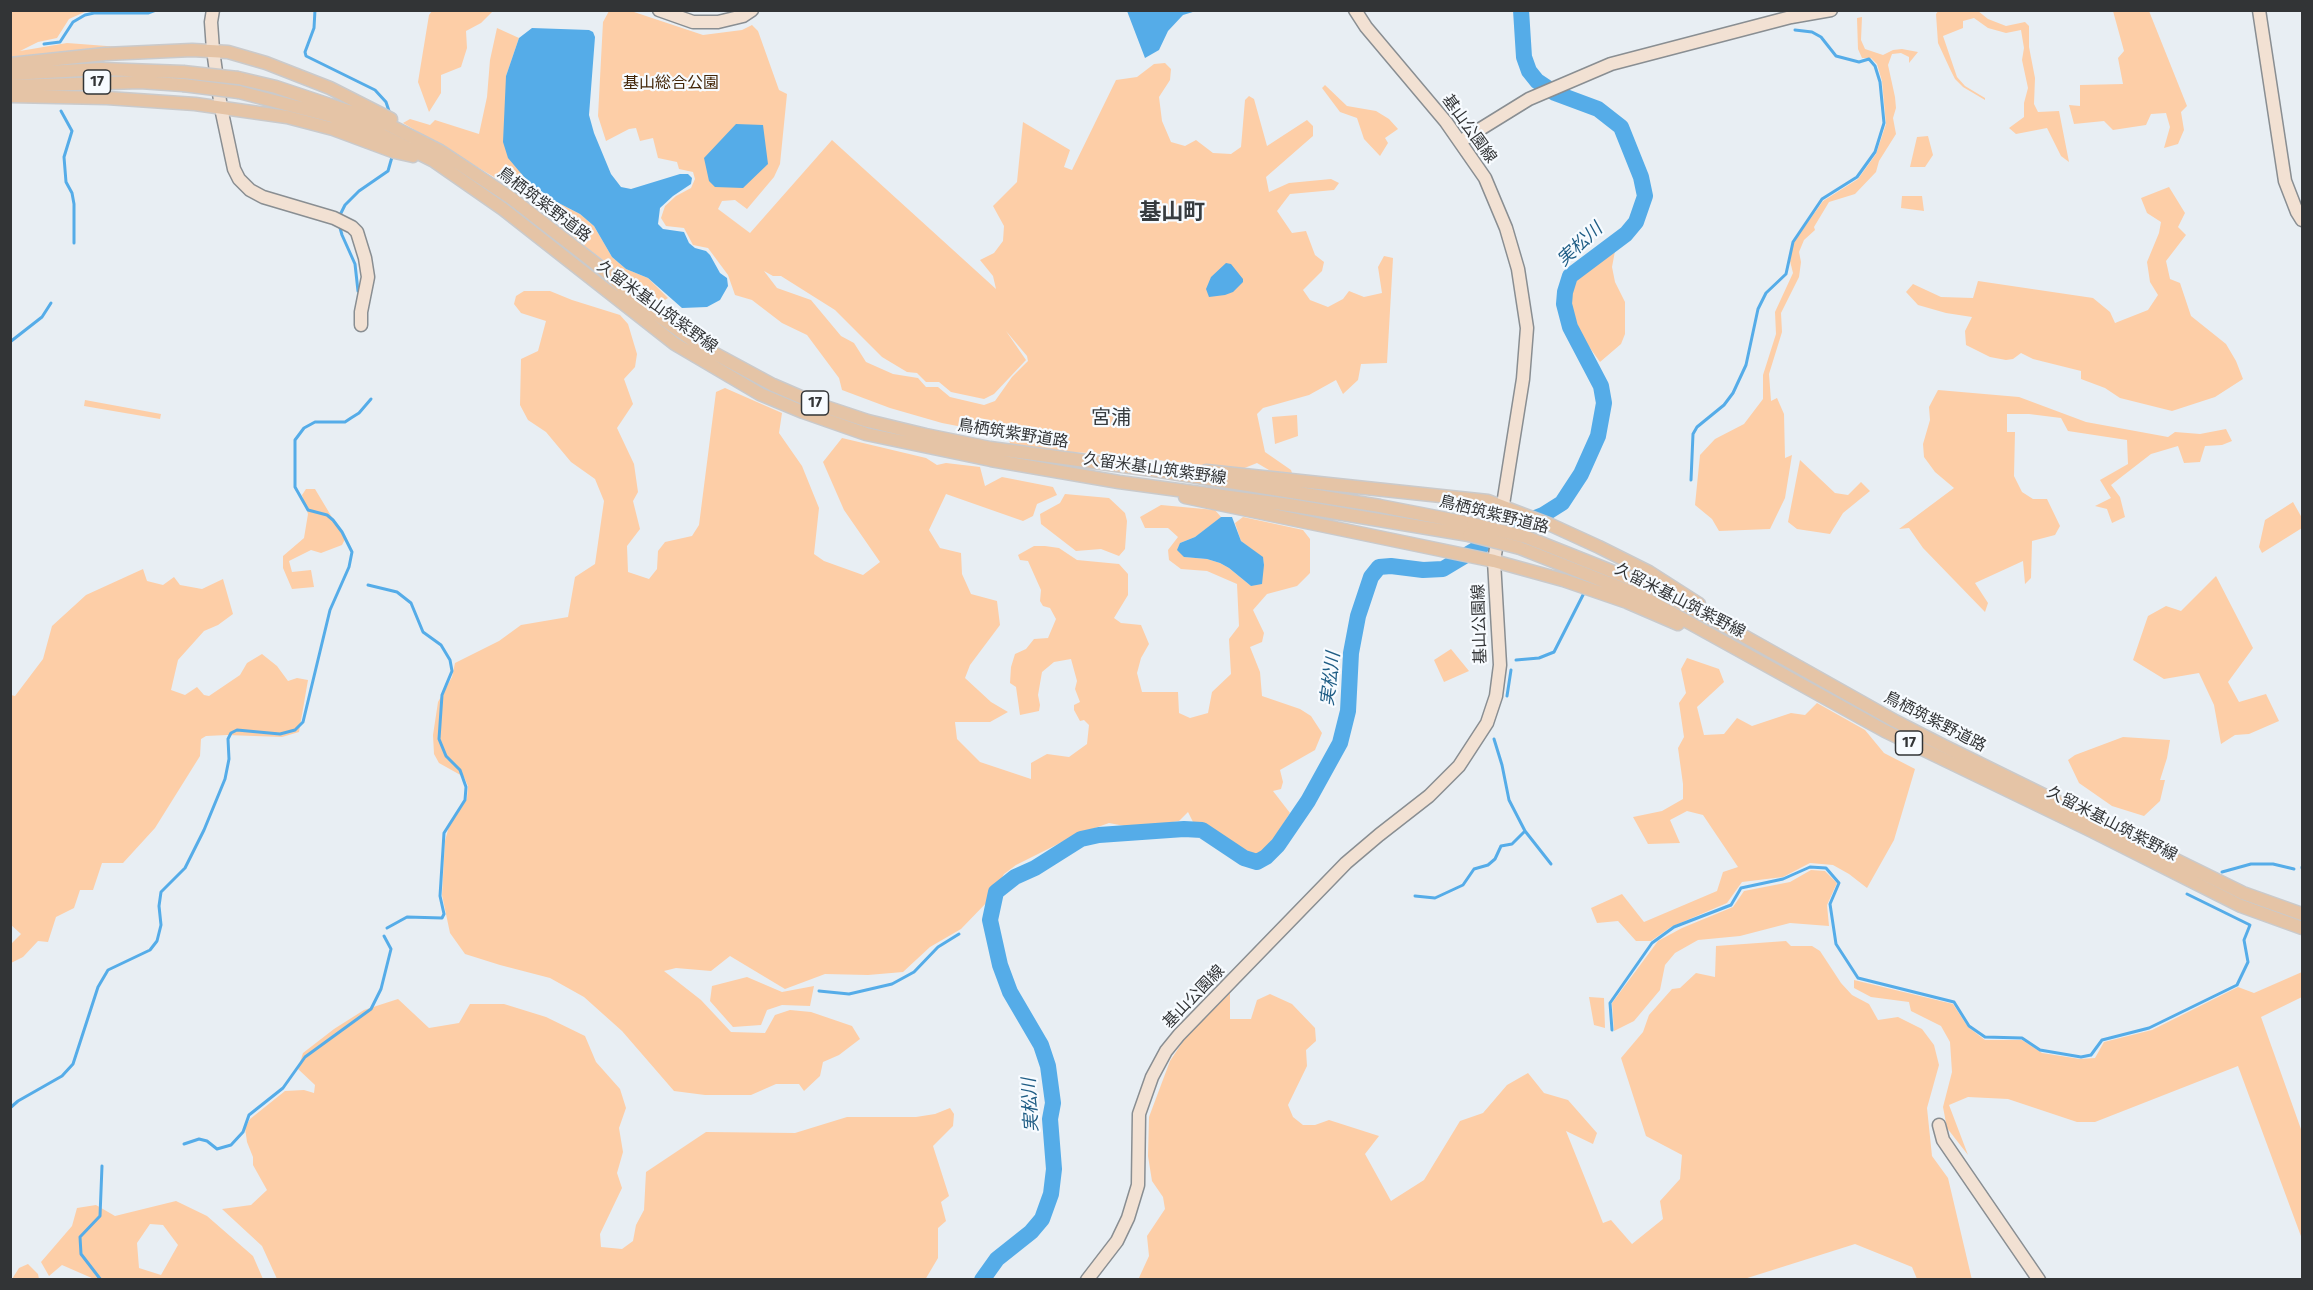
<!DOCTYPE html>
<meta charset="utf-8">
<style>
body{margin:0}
#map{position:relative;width:2313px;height:1290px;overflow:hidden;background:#e8eef3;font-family:"Fira Sans",sans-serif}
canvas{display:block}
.frame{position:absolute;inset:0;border:12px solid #323436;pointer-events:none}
</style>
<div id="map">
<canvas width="2313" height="1290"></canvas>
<div class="frame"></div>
</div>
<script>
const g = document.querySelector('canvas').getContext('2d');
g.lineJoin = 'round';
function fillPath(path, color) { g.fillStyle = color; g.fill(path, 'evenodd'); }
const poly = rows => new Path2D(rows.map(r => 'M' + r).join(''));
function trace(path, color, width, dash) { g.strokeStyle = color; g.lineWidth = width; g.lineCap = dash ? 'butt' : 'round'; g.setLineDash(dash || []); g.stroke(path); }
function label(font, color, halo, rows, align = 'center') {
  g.font = font + ' "Fira Sans","Noto Sans JP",sans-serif'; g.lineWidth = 4.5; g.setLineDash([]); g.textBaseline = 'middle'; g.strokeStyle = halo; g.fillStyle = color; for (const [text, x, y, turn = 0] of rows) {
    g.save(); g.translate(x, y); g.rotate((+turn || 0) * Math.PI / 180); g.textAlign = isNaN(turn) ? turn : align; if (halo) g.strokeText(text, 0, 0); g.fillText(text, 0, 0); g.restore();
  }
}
fillPath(poly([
 [1939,10,1978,11,1988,19,2006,26,2025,22,2029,26,2029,47,2035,78,2034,104,2038,112,2059,111,2069,162,2061,156,2047,128,2016,134,2009,128,2024,117,2024,103,2028,88,2022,60,2024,48,2021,30,2006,33,1988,28,1974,18,1963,21,1963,28,1943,36,1957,77,1965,86,1985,98,1985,100,1963,87,1955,79,1950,69,1938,43,1936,14],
 [10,11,87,11,69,19,57,38,38,42,20,51,67,43,133,48,11,59],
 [432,11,493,11,481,23,466,31,467,48,461,67,441,75,441,93,429,112,418,82,429,15],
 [609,11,631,11,703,35,742,30,752,25,758,31,779,90,787,94,780,164,774,177,747,209,735,200,722,201,718,209,750,233,832,140,996,289,993,276,980,260,994,253,1003,241,1004,226,993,206,1017,182,1023,122,1070,150,1064,167,1072,170,1116,80,1137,77,1154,64,1165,63,1171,69,1170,80,1159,97,1162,121,1171,142,1185,146,1196,140,1213,153,1231,154,1241,147,1245,100,1249,96,1254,99,1267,146,1307,120,1313,126,1313,136,1266,177,1269,192,1289,183,1331,179,1339,183,1334,190,1290,194,1277,211,1292,233,1306,231,1315,255,1324,262,1322,271,1303,290,1310,300,1328,307,1343,299,1349,291,1364,297,1382,293,1378,267,1384,256,1393,258,1387,363,1361,364,1358,380,1343,394,1336,380,1309,395,1263,408,1257,414,1265,452,1291,470,1293,476,1274,473,1257,463,1242,469,1091,453,1067,452,1010,444,1008,431,999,434,942,423,890,408,842,390,839,378,807,335,782,323,752,300,735,295,728,275,708,248,693,245,684,228,666,226,661,218,665,206,676,196,691,188,695,179,693,172,679,169,677,162,658,158,653,138,640,141,636,128,629,129,606,141,598,116,603,22],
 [764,271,773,276,781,276,835,310,882,357,907,372,917,373,926,382,939,382,951,392,984,399,994,394,1026,360,1006,331,1027,356,1028,361,1012,377,995,401,984,405,950,397,938,387,926,387,918,378,893,374,866,362,854,343,841,336,811,300,777,288],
 [2113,11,2149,11,2187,106,2181,112,2184,130,2178,144,2164,148,2170,127,2166,113,2151,114,2146,125,2113,130,2104,121,2074,124,2069,105,2080,106,2080,85,2123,84,2118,58,2124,51],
 [1862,17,1861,40,1865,49,1883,55,1893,50,1902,49,1918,52,1909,63,1909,57,1901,53,1892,54,1888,65,1895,97,1896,108,1893,118,1896,134,1879,161,1876,172,1855,194,1829,202,1814,227,1815,230,1804,240,1799,252,1801,262,1799,277,1781,313,1782,332,1769,374,1771,401,1777,398,1784,414,1785,458,1792,455,1785,498,1770,529,1719,531,1712,519,1695,505,1700,455,1715,439,1744,424,1763,399,1763,375,1776,334,1775,312,1793,273,1790,261,1793,243,1823,201,1858,179,1876,154,1886,124,1882,81,1877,64,1871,58,1862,58,1858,49,1857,18],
 [497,28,519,38,506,76,547,197,580,214,594,226,612,257,626,269,648,278,668,298,660,303,587,248,526,196,403,123,410,119,430,125,435,120,479,134,487,97,490,60],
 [1325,85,1347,106,1376,111,1389,119,1398,129,1385,138,1388,143,1380,156,1364,139,1357,118,1340,112,1322,88],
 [1928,136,1933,155,1925,167,1910,167,1917,137],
 [2169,187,2185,213,2178,227,2186,235,2166,261,2170,279,2180,283,2191,316,2226,344,2236,361,2243,379,2215,397,2172,411,2120,398,2105,388,2081,379,2081,371,2033,359,2021,353,2013,359,2006,360,1990,357,1966,345,1965,331,1972,317,1946,313,1918,305,1906,292,1913,284,1941,297,1973,298,1978,281,2093,298,2110,312,2115,323,2148,310,2158,295,2150,282,2147,262,2159,233,2161,222,2147,213,2141,198],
 [1902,196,1922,196,1924,211,1901,208],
 [1615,251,1612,267,1615,282,1625,302,1625,334,1621,344,1600,362,1580,334,1571,303,1574,279],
 [524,291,550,291,572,300,620,315,628,324,637,354,635,367,624,379,633,404,617,428,634,464,638,492,633,501,640,529,627,546,628,572,649,579,657,569,658,551,665,542,692,536,699,525,716,392,725,388,782,413,779,433,802,466,819,508,814,554,824,561,863,575,880,562,844,510,823,462,842,438,926,458,937,465,946,463,980,467,985,486,1002,477,1053,487,1057,495,1037,504,1033,516,1023,521,946,494,929,530,940,548,961,553,962,574,971,594,997,601,1000,625,970,665,965,678,991,702,1008,712,990,722,955,722,957,739,980,762,1031,779,1031,763,1047,754,1069,757,1087,744,1089,725,1084,720,1080,721,1074,710,1074,705,1080,702,1075,689,1077,681,1071,659,1054,662,1042,672,1038,695,1040,705,1039,711,1020,715,1016,687,1010,683,1011,667,1015,654,1026,649,1034,639,1048,638,1056,619,1050,608,1043,606,1040,601,1041,590,1028,561,1020,560,1018,555,1034,546,1045,546,1059,548,1077,560,1119,564,1128,574,1128,595,1114,618,1121,623,1141,625,1149,644,1141,658,1137,673,1142,692,1178,692,1179,713,1190,718,1208,713,1212,692,1231,674,1229,639,1239,626,1237,584,1207,571,1181,569,1169,560,1168,550,1178,537,1168,528,1145,528,1140,517,1161,505,1215,510,1221,517,1218,520,1195,537,1180,543,1184,557,1207,559,1220,563,1229,568,1251,586,1264,565,1263,558,1241,541,1235,523,1243,517,1303,530,1310,539,1310,573,1297,586,1267,594,1253,610,1264,633,1262,642,1250,647,1260,672,1262,696,1300,709,1311,716,1322,733,1315,750,1280,770,1283,782,1281,789,1273,791,1290,813,1268,848,1271,859,1254,868,1239,863,1199,834,1188,812,1179,821,1135,828,1109,823,1078,834,1016,865,1004,874,990,899,961,929,930,947,903,972,868,975,825,974,785,989,730,956,711,971,676,968,664,971,701,1000,731,1032,765,1033,775,1015,790,1010,811,1012,852,1026,860,1039,839,1055,823,1062,820,1076,804,1091,799,1084,776,1084,751,1095,705,1095,674,1091,622,1031,584,997,550,978,500,965,465,954,450,933,442,895,445,841,449,826,467,799,468,786,464,777,439,763,434,754,433,735,438,702,452,677,455,663,499,641,521,625,568,617,575,577,595,564,604,501,595,479,571,462,546,432,528,420,520,405,521,359,538,351,546,321,521,313,514,304,516,296],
 [1938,390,2019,397,2086,422,2168,437,2175,432,2200,434,2226,429,2232,441,2222,445,2205,446,2200,462,2184,463,2178,446,2151,454,2111,485,2120,497,2125,517,2112,523,2107,509,2095,506,2111,498,2100,480,2128,464,2127,440,2068,431,2061,418,2029,414,2007,414,2007,432,2015,432,2014,476,2022,492,2033,499,2047,499,2060,526,2055,535,2032,541,2031,578,2025,584,2023,561,1975,583,1988,603,1985,612,1923,548,1909,528,1899,529,1954,488,1935,472,1924,457,1923,444,1930,420,1929,407],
 [85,400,161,414,160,419,84,406],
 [1297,415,1298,436,1275,444,1272,417],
 [1800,460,1835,493,1848,495,1861,482,1870,491,1843,513,1830,534,1797,529,1788,522],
 [306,489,315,489,345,539,342,545,321,553,311,550,289,561,292,572,311,570,314,587,292,589,283,568,283,556,304,538,308,514,302,495],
 [1065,494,1109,498,1125,513,1127,521,1125,549,1119,556,1101,549,1076,551,1041,524,1040,514,1060,503],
 [2293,502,2302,518,2302,528,2262,553,2259,547,2265,520],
 [143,569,147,581,163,585,174,577,180,585,202,589,223,579,233,614,218,625,204,631,178,660,171,690,185,695,197,687,204,695,209,696,240,675,247,663,262,654,277,666,288,681,297,678,308,680,299,732,282,737,227,735,206,736,201,739,200,756,155,828,123,863,102,863,93,890,80,890,74,908,56,917,48,942,38,941,23,957,11,963,11,944,21,934,10,924,11,695,15,696,43,659,52,626,86,595],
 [2216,576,2253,648,2228,682,2239,702,2266,694,2279,721,2249,734,2235,735,2221,744,2214,705,2199,673,2164,679,2133,660,2148,616,2166,606,2181,611],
 [1451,649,1469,671,1444,682,1434,660],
 [1687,658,1719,669,1724,682,1697,707,1704,735,1724,734,1737,718,1752,726,1791,713,1805,715,1817,703,1865,730,1884,753,1915,769,1894,840,1867,888,1849,874,1833,865,1810,863,1783,877,1742,882,1727,903,1671,927,1651,941,1636,941,1618,921,1597,923,1591,908,1622,894,1644,922,1717,891,1723,872,1738,867,1703,815,1687,811,1670,820,1680,843,1648,844,1633,817,1662,811,1683,799,1683,784,1678,748,1684,737,1679,703,1686,693,1681,669],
 [2123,737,2170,740,2167,758,2160,780,2165,780,2160,801,2144,816,2112,806,2079,783,2068,760,2075,755],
 [1811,870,1825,871,1837,883,1827,905,1829,926,1790,923,1740,936,1698,940,1675,953,1665,965,1660,990,1634,1021,1614,1031,1612,1003,1658,941,1682,928,1733,907,1744,891,1790,882],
 [1786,941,1791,946,1812,946,1820,951,1841,983,1852,995,1869,1004,1878,1020,1898,1017,1922,1029,1934,1045,1939,1065,1927,1108,1932,1156,1948,1178,1972,1280,1917,1279,1912,1267,1855,1244,1741,1280,1138,1280,1149,1256,1147,1236,1165,1209,1163,1197,1152,1181,1148,1156,1149,1117,1170,1061,1188,1034,1230,993,1230,1019,1251,1019,1257,1000,1270,994,1292,1004,1315,1028,1316,1041,1306,1050,1307,1066,1288,1105,1293,1117,1303,1125,1315,1125,1329,1120,1379,1136,1365,1154,1391,1201,1424,1180,1460,1121,1483,1113,1507,1085,1528,1073,1544,1093,1568,1100,1597,1133,1593,1144,1566,1131,1603,1223,1611,1220,1632,1244,1663,1219,1660,1201,1680,1179,1682,1155,1646,1136,1621,1058,1643,1032,1649,1015,1672,989,1680,988,1696,973,1715,977,1716,946],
 [2302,972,2302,997,2261,1017,2302,1132,2302,1239,2238,1066,2095,1122,2077,1122,2008,1099,1968,1097,1949,1105,1968,1155,1947,1128,1943,1107,1952,1072,1950,1042,1941,1026,1911,1011,1909,1002,1871,997,1854,988,1854,980,1953,1004,1968,1027,1985,1040,2022,1040,2042,1053,2080,1059,2095,1058,2104,1042,2152,1030,2238,987,2254,993],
 [747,977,782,992,814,986,810,1006,782,1005,767,1010,761,1025,733,1027,710,1001,712,986],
 [1589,997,1604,998,1605,1028,1594,1025],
 [398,999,429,1028,459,1023,470,1004,504,1004,546,1017,585,1036,596,1062,620,1089,626,1108,619,1128,623,1152,617,1173,622,1188,600,1234,601,1247,622,1249,633,1241,636,1225,644,1210,646,1172,706,1132,795,1133,847,1117,916,1117,935,1114,950,1108,954,1114,953,1126,933,1146,949,1196,941,1202,946,1221,938,1228,938,1258,925,1280,277,1279,262,1246,222,1209,251,1205,267,1190,253,1165,253,1157,247,1142,245,1128,250,1119,285,1091,304,1090,314,1093,315,1085,298,1069,303,1053,334,1029,364,1010],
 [176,1201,207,1216,253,1256,263,1279,94,1279,62,1265,49,1276,41,1262,72,1226,77,1208,96,1205,115,1216],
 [150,1224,163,1225,178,1245,161,1275,139,1268,137,1243],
 [28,1264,38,1274,39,1279,12,1279,19,1268]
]), '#fdcea7');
fillPath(poly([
 [1127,11,1196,11,1183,15,1168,31,1159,50,1145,58],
 [532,28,589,30,593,32,595,37,589,115,594,133,611,174,621,187,631,189,680,174,688,174,692,178,691,184,673,196,660,208,658,224,663,229,684,232,689,243,695,248,706,251,710,255,720,273,727,278,728,286,720,300,707,307,682,308,648,278,626,269,612,257,594,226,580,214,547,197,530,184,508,158,503,142,506,76,519,38],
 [736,124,763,125,768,164,743,188,715,187,709,181,704,158],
 [1226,263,1231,264,1243,279,1243,282,1233,292,1225,295,1209,297,1206,289,1211,277],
 [1221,517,1232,517,1241,541,1263,557,1264,565,1262,584,1251,586,1229,568,1220,563,1207,559,1184,557,1177,550,1180,543,1195,537]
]), '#55ace8');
trace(poly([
 [315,10,314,28,305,52,306,56,375,90,386,102,389,111],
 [44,44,60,42,73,22,85,15,94,13,148,13,156,10],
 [61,111,72,131,64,157,66,182,72,193,74,204,74,243],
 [339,217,345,205,359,191,388,171,392,157],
 [339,224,342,235,355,264,358,291],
 [10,342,42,317,51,303],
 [1691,480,1693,434,1697,427,1724,405,1733,393,1746,365,1758,309,1766,293,1786,274,1793,242,1822,199,1857,177,1875,152,1884,123,1880,82,1875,66,1869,59,1859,62,1836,56,1821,37,1812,32,1795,30],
 [368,585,397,592,411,603,423,632,441,645,450,660,452,671,442,695,439,739,446,756,460,770,466,787,465,800,444,833,440,896,444,914,442,918,407,917,387,928],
 [1516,660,1539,658,1554,652,1584,593],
 [1507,696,1511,670],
 [1494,739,1502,765,1509,800,1525,831,1551,864],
 [2302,868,2302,867],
 [2222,872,2251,864,2273,864,2294,869],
 [1415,896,1435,898,1463,885,1474,869,1488,865,1495,859,1501,846,1512,844,1525,831],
 [819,991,849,994,892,984,914,972,938,947,959,934],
 [1612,1030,1610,1003,1652,943,1674,927,1731,905,1741,888,1783,879,1810,867,1826,868,1839,883,1830,904,1836,944,1858,978,1954,1002,1969,1026,1985,1037,2022,1038,2040,1050,2081,1057,2091,1055,2102,1040,2149,1028,2237,985,2248,962,2244,940,2250,925,2187,894],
 [10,1108,18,1101,62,1076,73,1064,98,987,108,970,150,950,157,941,161,925,159,906,161,892,185,868,204,830,225,779,229,759,228,739,231,733,237,730,280,734,295,730,303,722,330,610,349,567,352,552,342,532,333,520,327,515,308,510,295,487,295,440,304,428,315,422,345,422,351,418,359,413,371,399],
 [184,1144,199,1139,207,1141,217,1149,231,1145,243,1132,249,1115,283,1088,305,1057,371,1009,381,989,391,949,384,936],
 [101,1280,81,1254,80,1237,100,1216,102,1166]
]), '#55ace8', 3);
trace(poly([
 [982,1280,997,1259,1031,1232,1042,1219,1051,1194,1054,1169,1050,1119,1053,1103,1048,1066,1041,1045,1010,992,1000,965,990,920,996,892,1015,877,1035,868,1081,839,1099,835,1184,829,1202,830,1244,858,1257,862,1266,857,1278,845,1308,801,1340,743,1348,711,1351,653,1358,616,1371,577,1379,567,1391,566,1423,570,1443,569,1513,527,1543,515,1562,503,1581,474,1598,436,1604,403,1601,386,1570,327,1564,304,1565,292,1570,276,1626,234,1636,222,1645,196,1641,177,1621,127,1598,109,1555,93,1537,81,1529,71,1524,57,1521,10]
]), '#55ace8', 16);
const secondary = poly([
 [213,10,211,22,213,50,221,108,234,169,239,179,250,190,263,197,334,218,352,227,357,232,365,258,368,277,361,312,361,325],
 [659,10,693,22,718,22,743,16,752,10],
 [2259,10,2285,181,2297,212,2302,220],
 [1461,141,1529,99,1611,64,1791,17,1831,10],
 [1939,1125,1943,1140,2039,1280],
 [1087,1280,1117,1241,1128,1218,1138,1185,1139,1114,1152,1077,1166,1051,1179,1035,1346,863,1379,835,1429,796,1459,766,1487,723,1496,696,1500,665,1494,561,1523,379,1527,328,1518,269,1506,228,1485,178,1446,122,1366,27,1355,10]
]);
const primary = poly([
 [10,64,105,54,192,50,228,52,266,63,330,88,391,119],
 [10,74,101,69,183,72],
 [238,78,276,87,387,124,440,151,511,198,609,274,631,296,699,345,773,385,817,404,868,421,926,435,990,448,1160,471,1380,506,1473,524],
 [10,86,140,82,183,85],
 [239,92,332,116,378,133,434,161,503,209,675,344,760,394,803,412,866,434,991,460,1119,482,1289,505,1469,535],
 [10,96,107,98,195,104,287,117,333,129,395,152,413,156],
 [1206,471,1488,501,1551,525,1599,547,1649,572,1699,604],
 [1185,497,1494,561,1563,580,1627,602,1678,624],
 [1526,537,1649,586,1742,635,1895,721,1944,746,2243,893,2302,914],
 [1520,548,1641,596,1885,731,2090,830,2241,906,2302,928]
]);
trace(secondary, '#898e92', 15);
trace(primary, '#cacacb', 15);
trace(secondary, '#f2e1d3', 12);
trace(primary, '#e5c4a6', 12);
const primaryBridge = poly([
 [183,72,238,78],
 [183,85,239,92],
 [1473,524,1526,537],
 [1469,535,1520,548]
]);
trace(primaryBridge, '#cacacb', 15, []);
trace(primaryBridge, '#e5c4a6', 12);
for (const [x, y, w] of [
 [97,82,27],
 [815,403,27],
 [1909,743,27]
]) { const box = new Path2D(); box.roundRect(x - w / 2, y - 12, w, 24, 4.5); g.fillStyle = '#f7fbff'; g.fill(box); trace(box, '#323436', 1.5); }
label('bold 15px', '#323436', null, [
 ["17",97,82],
 ["17",815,403],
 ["17",1909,743]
]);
label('16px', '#432608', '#f7fbff', [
 ["基山総合公園",671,84]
]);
label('16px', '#323436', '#f7fbff', [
 ["基山公園線",1469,129,54],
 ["鳥栖筑紫野道路",544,205,37],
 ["久留米基山筑紫野線",657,307,36],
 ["鳥栖筑紫野道路",1013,434,9],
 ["久留米基山筑紫野線",1155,469,8],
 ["鳥栖筑紫野道路",1494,515,14],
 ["久留米基山筑紫野線",1680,601,27],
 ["基山公園線",1480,624,-92],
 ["鳥栖筑紫野道路",1935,722,27],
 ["久留米基山筑紫野線",2112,824,27],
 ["基山公園線",1194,997,-46]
]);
label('italic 18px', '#1f5d85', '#f7fbff', [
 ["実松川",1580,245,-43],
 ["実松川",1331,679,-83],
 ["実松川",1031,1105,-93]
]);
label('20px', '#373c3f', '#f7fbff', [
 ["宮浦",1111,418]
]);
label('bold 22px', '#373c3f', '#f7fbff', [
 ["基山町",1172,213]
]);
</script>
